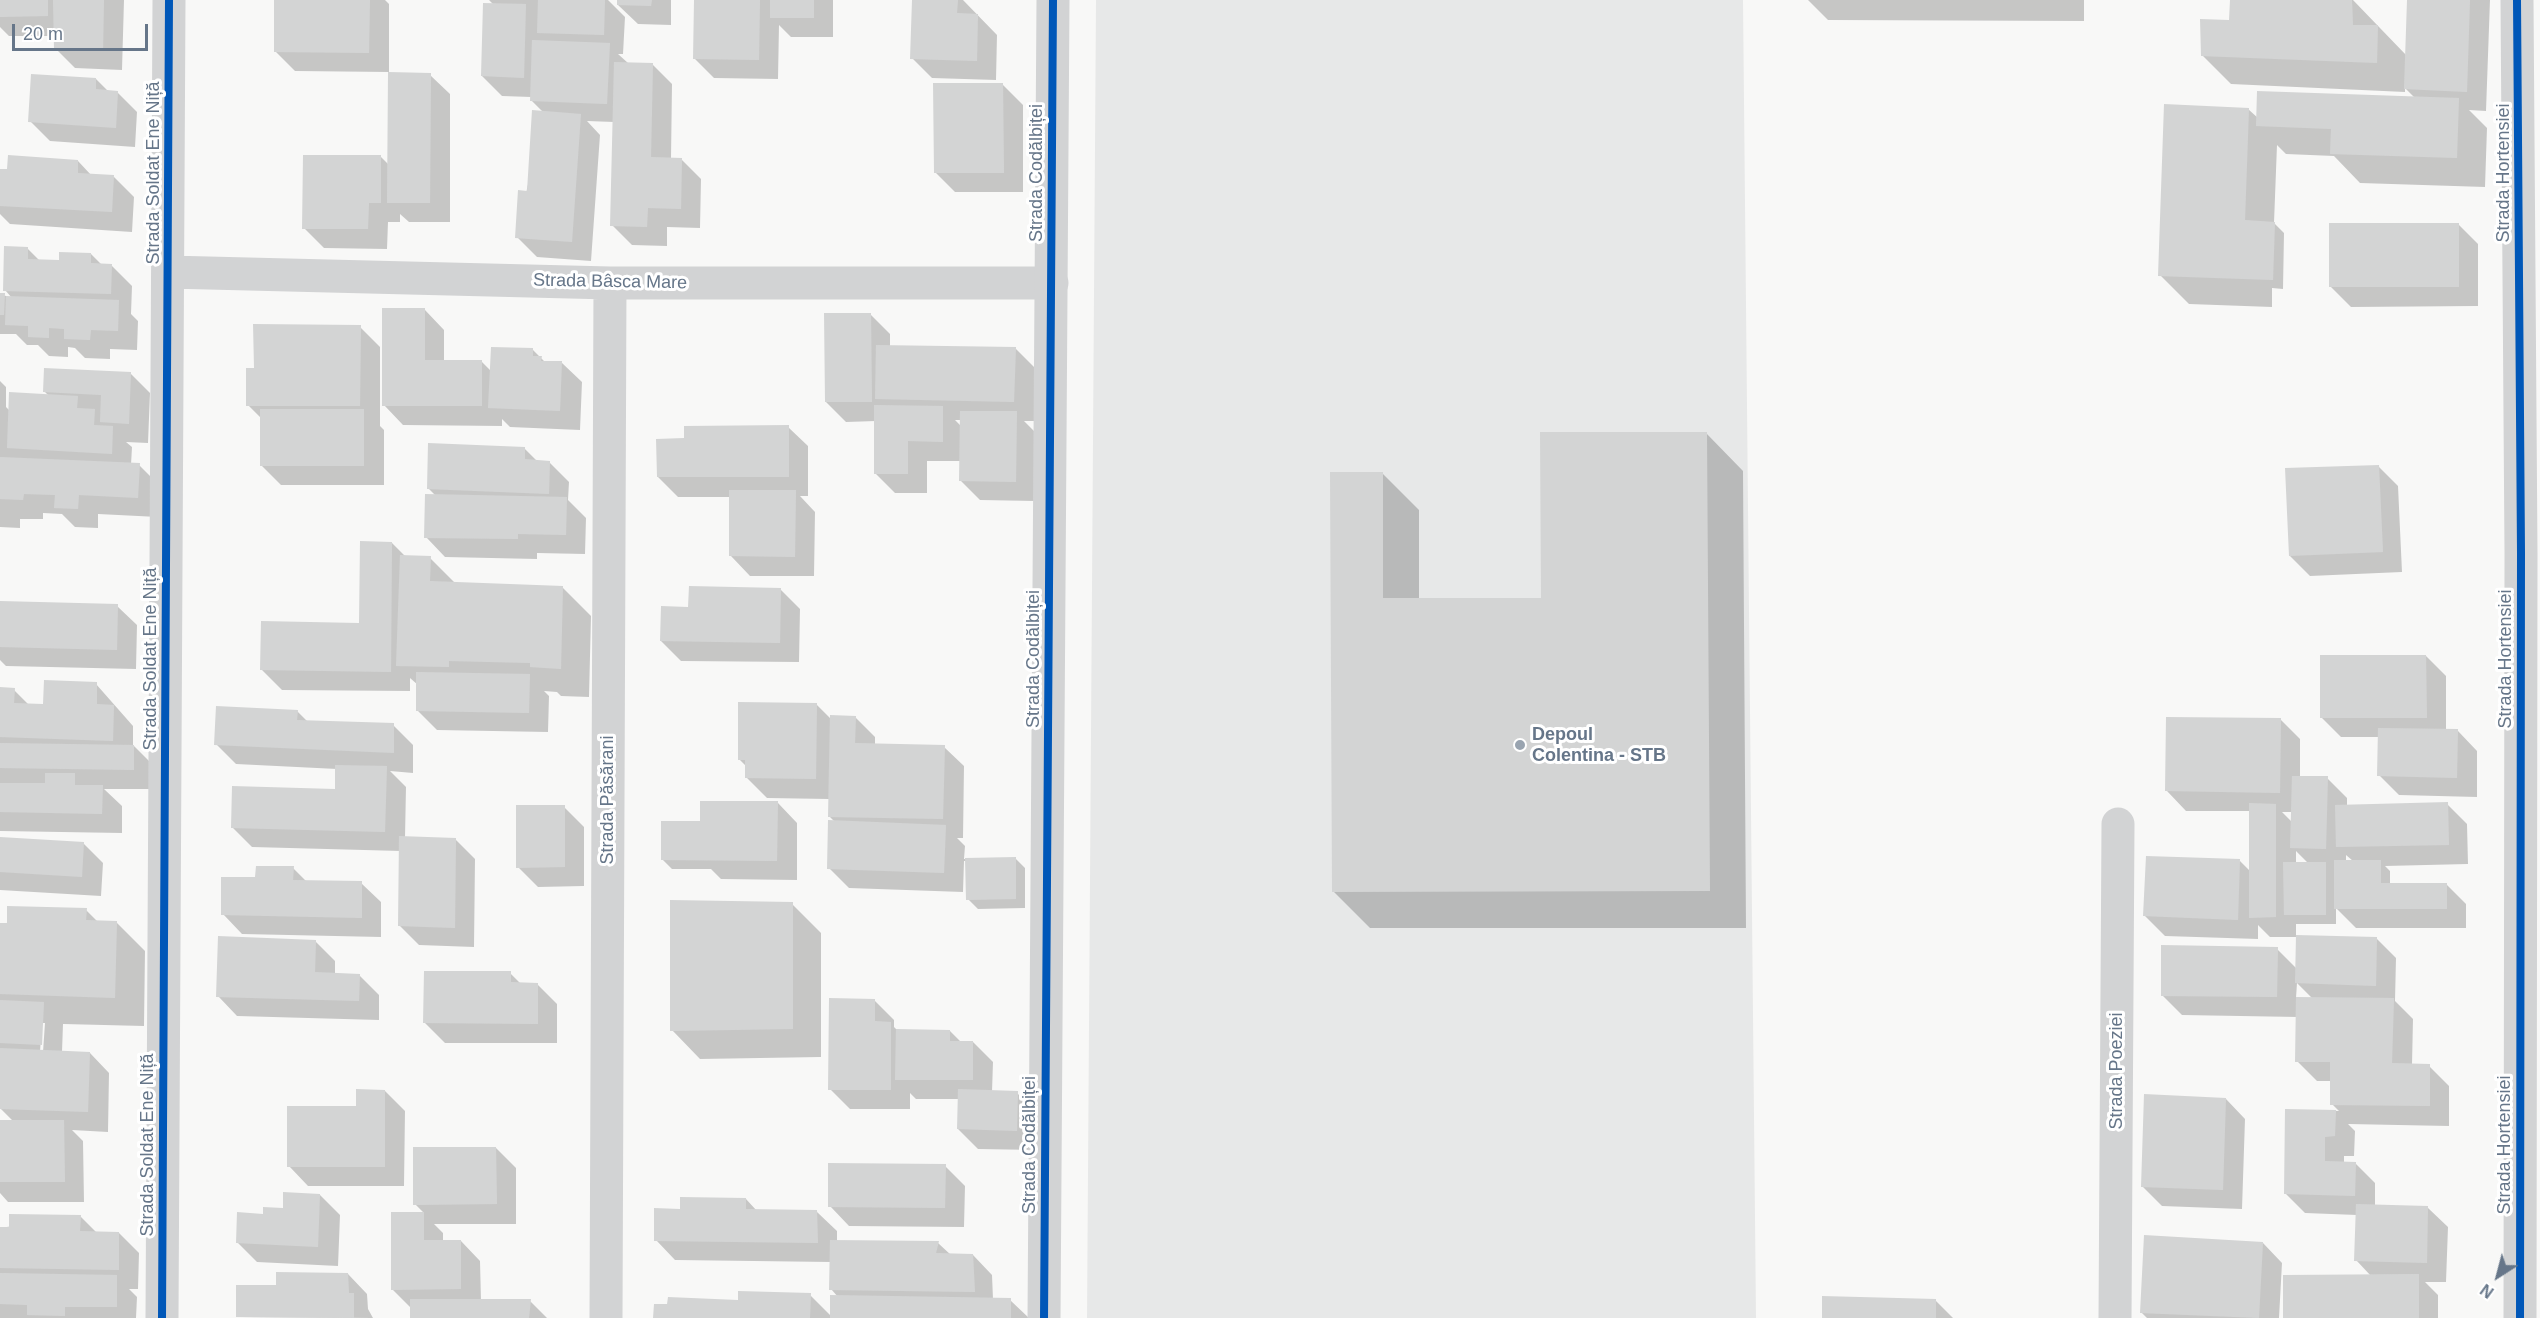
<!DOCTYPE html>
<meta charset="utf-8">
<style>
body{margin:0}
#map{position:relative;width:2540px;height:1318px;overflow:hidden;background:#f8f8f7;font-family:Helvetica,sans-serif}
canvas{display:block}
.north{position:absolute;left:2468px;top:1246px;width:60px;height:60px;-webkit-text-stroke:4px #fff;paint-order:stroke;rotate:216deg;font-size:16px;font-weight:700;line-height:24px;text-align:center;color:#667689}
.north::after{content:'';display:block;margin:auto;width:21px;height:27px;background:#667689;clip-path:polygon(50% 0,100% 100%,50% 72%,0 100%)}
.scale{position:absolute;left:12px;top:24px;width:136px;height:27px;box-sizing:border-box;border:3px solid #667689;border-top:0;padding-left:8px;font-size:18px;line-height:21px;white-space:nowrap;color:#667689;-webkit-text-stroke:4px #fff;paint-order:stroke}
</style>
<div id="map">
<canvas width="2540" height="1318"></canvas>
<div class="north">N</div>
<div class="scale">20 m</div>
</div>
<script>
const g = document.querySelector('canvas').getContext('2d');
g.lineJoin = 'round';
function fillPath(path, color) { g.fillStyle = color; g.fill(path, 'evenodd'); }
const poly = rows => new Path2D(rows.map(r => 'M' + r).join(''));
function trace(path, color, width, dash) { g.strokeStyle = color; g.lineWidth = width; g.lineCap = dash ? 'butt' : 'round'; g.setLineDash(dash || []); g.stroke(path); }
function label(font, color, halo, rows, align = 'center') {
  g.font = font + ' Helvetica,sans-serif'; g.lineWidth = 6; g.setLineDash([]); g.textBaseline = 'middle'; g.strokeStyle = halo; g.fillStyle = color; for (const [text, x, y, turn = 0] of rows) {
    g.save(); g.translate(x, y); g.rotate((+turn || 0) * Math.PI / 180); g.textAlign = isNaN(turn) ? turn : align; if (halo) g.strokeText(text, 0, 0); g.fillText(text, 0, 0); g.restore();
  }
}
fillPath(poly([
 [1096,0,1743,0,1756,1318,1087,1318]
]), '#e7e8e8');
fillPath(poly([
 [0,0,124,0,122,70,75,68,55,48,55,36,9,36,0,27],
 [275,0,385,0,389,4,389,72,295,71,275,51],
 [489,0,608,0,625,17,623,54,618,54,628,63,652,64,672,84,671,159,682,160,701,179,700,228,667,227,667,246,632,245,612,225,614,122,587,121,600,135,591,261,537,257,517,237,543,112,531,100,531,97,502,96,482,76,494,5],
 [618,0,671,0,671,25,638,24,618,5],
 [696,0,833,0,833,37,791,37,779,25,778,79,714,78,694,58],
 [913,0,963,0,997,35,996,80,932,78,912,58],
 [1808,0,2084,0,2084,21,1828,20],
 [2231,0,2353,0,2407,56,2409,0,2490,0,2486,111,2469,110,2487,128,2485,187,2360,183,2334,156,2286,154,2277,145,2274,223,2284,233,2283,289,2272,288,2272,307,2189,304,2160,275,2248,109,2258,118,2415,98,2405,88,2405,92,2231,84,2202,55,2231,22],
 [430,75,450,94,450,222,409,222,400,214,400,222,388,222,387,249,324,248,304,228,381,157,389,165],
 [96,79,108,91,117,92,137,112,135,147,50,141,30,121],
 [1003,85,1023,105,1023,192,955,192,935,172],
 [78,161,92,176,114,177,134,197,132,232,10,224,0,214,0,170],
 [2458,224,2478,244,2478,306,2351,307,2331,287],
 [27,248,40,261,60,262,91,254,102,265,112,266,132,286,131,314,138,321,137,350,110,349,110,359,85,358,75,348,68,347,68,357,49,356,38,345,27,345,16,334,0,334,0,346,0,294,12,298,5,290],
 [425,310,444,330,444,361,482,362,491,371,533,350,545,362,562,363,582,382,580,430,510,427,502,419,502,426,403,425,384,405],
 [870,314,890,334,890,346,1015,348,1035,368,1034,421,1024,421,1036,433,1035,501,980,500,961,481,961,461,927,461,927,493,895,493,875,473,876,421,846,422,826,402],
 [955,420,961,420,961,426],
 [360,327,380,347,380,426,384,430,384,485,281,485,261,465,261,418,248,405,255,369],
 [130,373,150,393,148,443,126,442,132,447,131,465,139,465,159,485,158,517,98,514,98,528,75,527,62,514,43,513,43,519,20,519,20,528,0,527,0,381,6,387,6,407,10,411,49,396,45,392],
 [788,427,808,446,808,496,800,496,815,512,814,576,750,576,731,556,731,497,678,497,658,477,686,440],
 [1707,434,1743,471,1746,928,1370,928,1334,892,1382,473,1419,510,1419,599,1543,600],
 [524,448,538,462,549,462,569,482,568,500,586,518,585,554,537,553,537,559,445,557,426,537,436,496,428,488],
 [2378,466,2398,486,2402,572,2310,576,2290,556],
 [392,543,406,557,430,558,456,584,562,587,591,616,589,697,561,696,557,692,544,691,549,696,548,732,437,730,417,710,418,685,410,678,410,691,282,690,262,670,360,624],
 [780,589,800,609,799,662,681,661,661,641,690,608],
 [0,603,117,606,137,625,136,669,6,666,0,660],
 [2426,656,2446,676,2446,731,2458,731,2477,751,2477,797,2399,795,2379,775,2379,737,2341,737,2321,717],
 [96,684,133,726,133,745,154,766,153,789,104,789,122,806,122,833,0,831,0,689,14,690,29,705,44,705],
 [816,704,831,719,855,717,875,737,875,745,944,747,964,766,963,838,957,838,965,846,964,859,1015,858,1025,868,1025,908,978,909,968,899,967,861,964,861,963,892,849,888,829,868,835,822,829,816,829,799,767,798,747,778,746,766,739,759],
 [297,711,307,721,393,725,413,745,413,773,390,771,406,787,405,838,455,839,475,859,474,947,419,945,399,925,401,851,252,847,232,827,336,791,337,769,236,764,216,744],
 [2280,719,2300,739,2300,777,2327,778,2347,798,2347,806,2447,804,2467,824,2468,864,2385,866,2390,871,2390,884,2446,884,2466,904,2466,928,2356,928,2336,908,2336,924,2296,924,2296,937,2270,937,2258,925,2258,939,2165,936,2145,916,2240,861,2250,871,2250,811,2186,811,2167,791],
 [2282,812,2293,812,2292,822],
 [2296,851,2308,863,2296,863],
 [2346,855,2353,861,2346,861],
 [778,803,797,823,797,880,721,879,711,869,672,869,662,859,701,823],
 [564,807,584,827,584,886,538,887,518,867],
 [0,839,83,843,103,863,101,896,0,890],
 [293,868,307,882,361,883,381,902,381,937,242,934,223,914,257,878],
 [792,904,821,933,821,1057,700,1059,672,1030],
 [86,910,98,922,117,923,145,951,144,1026,63,1024,62,1052,90,1053,109,1073,108,1132,72,1130,83,1141,84,1202,8,1202,0,1193,0,1121,13,1121,0,1108,0,924],
 [42,1023,45,1023,43,1052,40,1052],
 [2376,938,2396,958,2395,1001,2413,1019,2412,1065,2429,1066,2449,1086,2449,1126,2348,1124,2355,1131,2354,1156,2344,1156,2344,1163,2356,1164,2375,1183,2375,1206,2428,1208,2448,1227,2446,1282,2425,1282,2438,1295,2438,1318,2285,1318,2371,1276,2356,1260,2357,1215,2305,1213,2285,1193,2287,1110,2339,1111,2332,1104,2332,1081,2317,1081,2297,1061,2298,1017,2182,1015,2162,995,2277,949,2297,969],
 [2297,983,2312,998,2296,998],
 [315,941,335,961,335,974,359,975,379,995,379,1020,237,1016,218,996],
 [510,973,521,984,537,984,557,1004,557,1043,445,1043,425,1023],
 [874,1000,894,1020,894,1027,898,1031,950,1031,961,1042,973,1042,993,1062,992,1092,1017,1093,1037,1113,1037,1150,978,1149,958,1129,959,1099,916,1099,910,1093,910,1109,850,1109,830,1089],
 [385,1091,405,1111,404,1186,308,1186,289,1166,357,1108],
 [2226,1099,2245,1119,2242,1209,2162,1206,2142,1186],
 [496,1148,516,1168,516,1224,434,1224,443,1233,443,1241,461,1241,480,1261,481,1301,530,1301,547,1318,411,1318,411,1308,392,1289,424,1213,415,1204],
 [945,1166,965,1186,964,1227,849,1226,830,1206],
 [320,1195,340,1215,338,1266,257,1262,237,1242,264,1215],
 [746,1199,757,1211,817,1212,837,1231,837,1242,938,1243,951,1255,973,1255,992,1275,993,1299,1010,1300,1029,1318,655,1318,740,1301,810,1295,831,1316,838,1297,831,1289,831,1262,675,1260,656,1240,681,1210],
 [80,1216,97,1233,119,1233,139,1253,138,1289,129,1289,137,1297,136,1318,0,1318,0,1228],
 [2263,1243,2282,1263,2279,1318,2147,1318,2141,1312],
 [348,1274,367,1294,368,1309,373,1318,238,1317,277,1287],
 [1936,1301,1953,1318,1823,1318]
]), '#0003');
fillPath(poly([
 [0,0,48,0,48,16,0,17],
 [53,0,104,0,103,51,54,49],
 [274,0,370,0,369,53,274,52],
 [538,0,605,0,604,35,537,33],
 [617,0,652,0,651,6,617,5],
 [694,0,760,0,759,60,693,59],
 [770,0,814,0,814,18,770,18],
 [912,0,958,0,957,13,978,14,977,61,910,59],
 [2230,0,2352,0,2353,25,2378,25,2377,63,2201,56,2200,19,2229,20],
 [2407,0,2470,0,2467,92,2404,89],
 [483,3,526,4,524,78,481,76],
 [532,40,610,43,607,104,530,101],
 [614,62,653,63,651,157,682,158,681,209,648,208,647,227,610,226],
 [388,72,431,73,430,203,387,203],
 [31,74,96,78,96,89,118,91,116,128,28,122],
 [933,83,1003,83,1004,173,934,173],
 [2257,91,2459,98,2457,158,2330,154,2331,129,2256,126],
 [2164,104,2249,108,2245,220,2275,222,2273,280,2158,276],
 [532,110,581,114,572,242,515,238,518,190,527,191],
 [8,155,78,160,78,173,114,175,112,212,0,206,0,169,7,169],
 [303,155,381,155,381,203,369,203,368,229,302,229],
 [2329,223,2459,223,2459,287,2329,287],
 [4,246,28,247,28,259,59,260,59,252,91,253,91,263,112,264,111,294,3,291],
 [0,293,5,293,4,315,0,315],
 [6,296,119,300,118,331,91,330,90,340,64,339,64,329,49,328,49,338,28,337,28,326,5,325],
 [382,308,425,308,425,360,482,360,482,406,382,406],
 [824,313,871,313,872,402,825,402],
 [253,324,361,325,360,406,246,406,246,368,254,368],
 [876,345,1016,347,1014,402,875,399],
 [491,347,533,348,533,356,542,356,541,361,562,361,560,411,488,408],
 [44,368,131,372,129,424,100,422,101,395,43,392],
 [9,392,78,396,77,408,95,409,94,425,113,426,112,454,7,448],
 [874,405,943,406,943,442,908,441,908,474,874,474],
 [260,409,364,409,364,466,260,466],
 [960,411,1017,411,1016,482,959,481],
 [789,425,789,477,657,477,656,439,684,438,684,426],
 [1540,432,1707,432,1710,891,1332,892,1330,472,1383,472,1383,598,1541,598],
 [428,443,525,447,525,459,550,461,549,494,427,489],
 [0,457,140,463,138,498,79,495,78,509,54,508,55,495,24,494,23,500,0,499],
 [2379,465,2383,552,2289,556,2285,468],
 [729,490,796,490,795,557,729,556],
 [425,494,567,497,566,535,518,534,518,539,424,538],
 [360,541,392,542,391,672,260,670,261,621,359,623],
 [400,555,431,556,430,581,563,586,561,669,530,667,530,663,449,661,449,667,396,666],
 [689,586,781,588,780,643,660,641,661,606,688,607],
 [0,601,118,604,117,650,0,647],
 [2320,655,2426,655,2427,718,2320,718],
 [416,672,530,674,529,713,416,711],
 [44,680,97,682,97,704,114,705,113,741,0,737,0,687,15,688,14,703,43,704],
 [738,702,817,703,816,779,745,778,745,760,738,760],
 [216,706,298,710,297,720,394,723,394,753,214,745],
 [830,715,856,716,855,743,945,745,943,819,828,817],
 [2166,717,2281,718,2280,793,2165,791],
 [2378,728,2458,729,2457,778,2377,776],
 [0,743,134,745,134,770,0,768],
 [335,765,387,766,385,832,231,828,232,786,335,789],
 [45,773,75,773,75,785,103,785,102,814,0,812,0,783,45,783],
 [2292,776,2328,776,2326,849,2290,848],
 [700,801,778,801,777,861,661,860,661,821,700,821],
 [2448,802,2449,845,2336,847,2335,805],
 [2249,803,2276,804,2276,917,2249,918],
 [516,805,565,805,565,867,516,868],
 [828,820,946,825,944,873,827,869],
 [399,836,456,838,455,928,398,926],
 [0,837,84,842,82,877,0,872],
 [2146,856,2240,859,2238,920,2143,916],
 [1016,857,1016,899,966,900,965,858],
 [2334,860,2381,860,2381,883,2447,883,2447,909,2334,909],
 [2283,862,2326,862,2326,915,2284,915],
 [256,866,294,866,293,880,362,881,362,918,221,915,221,877,255,877],
 [670,900,793,902,793,1029,670,1031],
 [7,906,87,908,86,920,117,921,115,998,0,994,0,923,7,923],
 [2296,935,2377,937,2376,986,2295,983],
 [218,936,316,940,315,972,360,974,359,1001,216,997],
 [2161,945,2278,947,2277,997,2161,996],
 [424,971,511,971,511,982,538,983,538,1024,423,1023],
 [2296,997,2394,998,2392,1063,2430,1064,2430,1106,2330,1105,2330,1062,2295,1062],
 [829,998,875,999,875,1021,891,1022,891,1090,828,1090],
 [0,1000,44,1002,42,1045,0,1043],
 [896,1029,950,1030,950,1041,973,1041,973,1080,895,1080],
 [0,1048,90,1052,88,1112,0,1109],
 [356,1089,385,1090,385,1167,287,1167,287,1106,356,1106],
 [958,1089,1018,1091,1017,1131,957,1129],
 [2144,1094,2226,1098,2223,1190,2141,1187],
 [2285,1109,2336,1110,2335,1136,2325,1137,2325,1161,2356,1162,2355,1196,2284,1194],
 [0,1120,64,1120,65,1182,0,1182],
 [413,1147,496,1147,497,1204,413,1205],
 [828,1163,946,1164,945,1208,828,1207],
 [283,1192,320,1194,318,1247,236,1243,237,1212,263,1214,263,1207,283,1208],
 [680,1197,746,1198,746,1209,817,1210,818,1243,654,1241,654,1208,680,1209],
 [2356,1204,2428,1206,2427,1263,2354,1261],
 [391,1212,424,1212,424,1240,461,1240,461,1289,391,1290],
 [9,1214,81,1215,80,1231,119,1232,119,1270,0,1268,0,1227,9,1227],
 [2144,1235,2263,1242,2259,1318,2140,1313],
 [830,1240,939,1241,936,1253,973,1254,975,1292,829,1290],
 [276,1272,348,1273,349,1293,354,1293,354,1318,236,1317,236,1285,276,1285],
 [0,1273,117,1275,117,1307,65,1307,65,1316,27,1315,27,1305,0,1304],
 [2419,1274,2419,1318,2283,1318,2283,1275],
 [738,1291,811,1293,810,1318,653,1318,654,1304,667,1304,668,1297,738,1300],
 [830,1295,1011,1298,1011,1318,830,1318],
 [1822,1296,1936,1299,1936,1318,1822,1318],
 [410,1299,531,1299,529,1318,410,1318]
]), '#d3d4d4');
trace(poly([
 [168,272,610,283,1052,283],
 [162,1318,169,0],
 [606,1318,610,283],
 [2115,1318,2118,824]
]), '#d2d3d4', 33);
trace(poly([
 [2517,0,2521,553,2520,1318],
 [1044,1318,1053,0]
]), '#d2d3d4', 33);
trace(poly([
 [2517,0,2521,553,2520,1318],
 [162,1318,169,0],
 [1044,1318,1053,0]
]), '#0057b8', 8);
for (const [x, y, r, color] of [
 [1520,745,6,"#99a4b0"]
]) { const dot = new Path2D(); dot.arc(x, y, r, 0, 2 * Math.PI); g.fillStyle = color; g.fill(dot); trace(dot, '#fff', 2); }
label('18px', '#667689', '#fff', [
 ["Strada Soldat Ene Niță",154,173,-90],
 ["Strada Codălbiței",1037,173,-90],
 ["Strada Hortensiei",2504,173,-90],
 ["Strada Bâsca Mare",610,282,1],
 ["Strada Soldat Ene Niță",151,659,-90],
 ["Strada Codălbiței",1034,659,-90],
 ["Strada Hortensiei",2506,659,-90],
 ["Strada Păsărani",608,800,-90],
 ["Strada Poeziei",2117,1071,-90],
 ["Strada Soldat Ene Niță",148,1145,-90],
 ["Strada Codălbiței",1030,1145,-90],
 ["Strada Hortensiei",2505,1145,-90]
]);
label('bold 18px', '#667689', '#fff', [
 ["Depoul",1532,735],
 ["Colentina - STB",1532,756]
], 'left');
</script>
